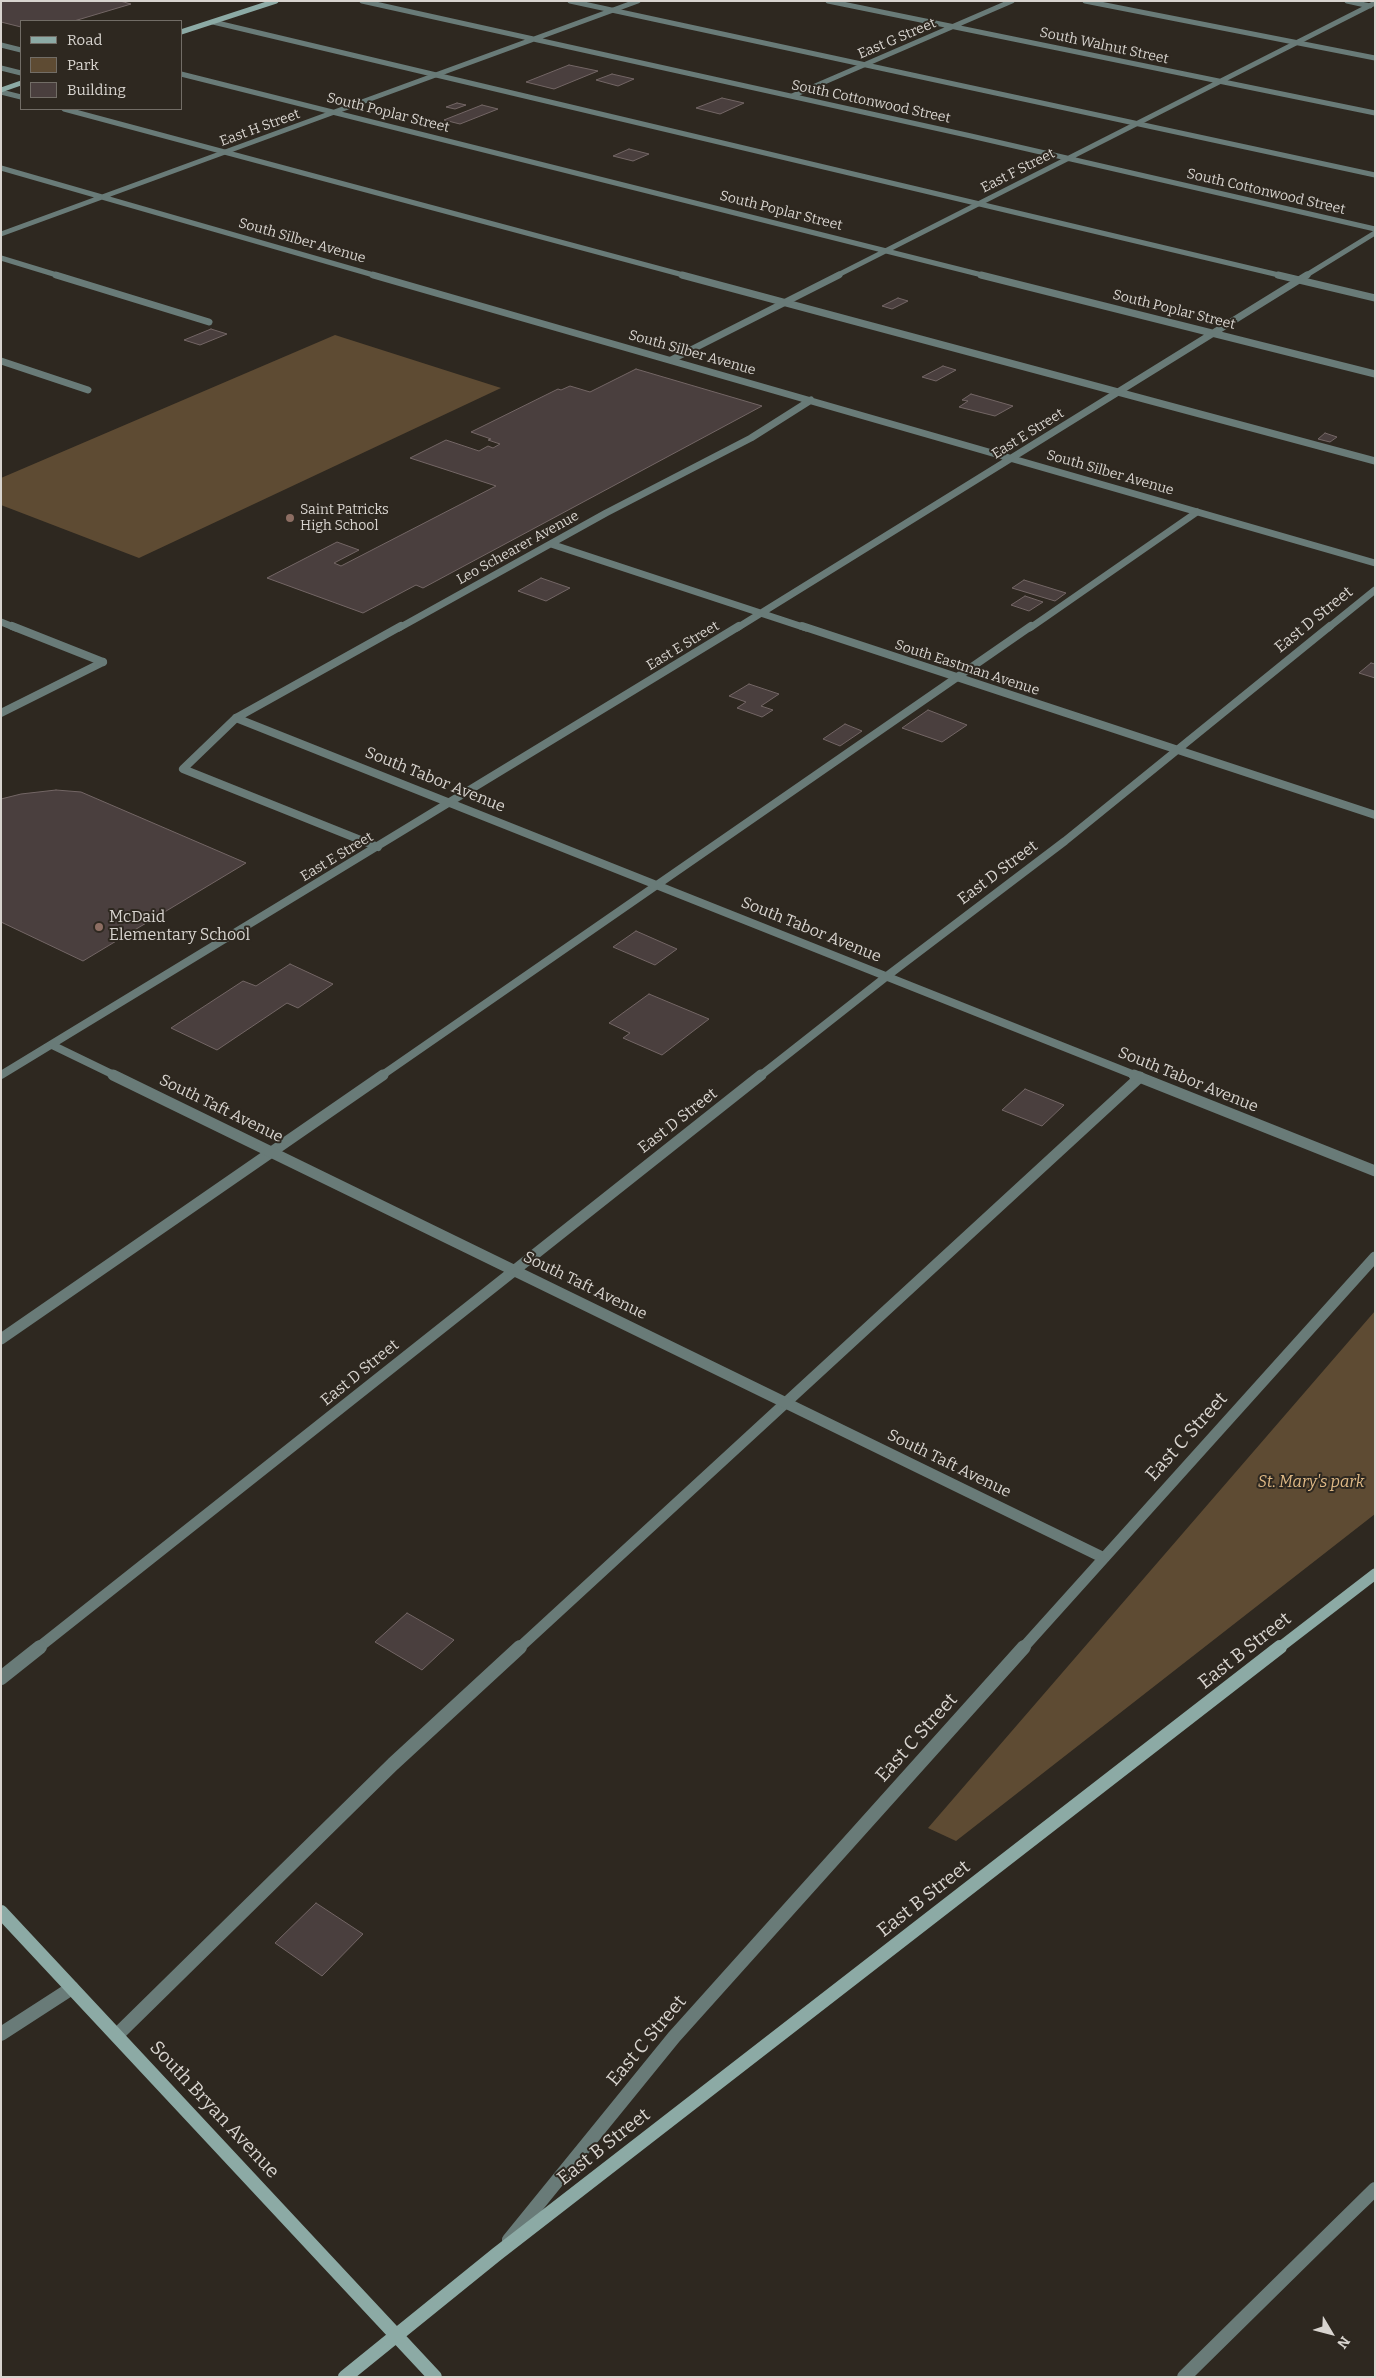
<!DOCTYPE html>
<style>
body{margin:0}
#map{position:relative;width:1376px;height:2378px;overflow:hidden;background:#2e2820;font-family:Bitter,serif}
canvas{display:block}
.frame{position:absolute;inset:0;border:2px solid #d8d4cf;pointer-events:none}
.legend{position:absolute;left:20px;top:20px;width:162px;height:90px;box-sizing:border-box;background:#2e2820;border:1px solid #726d66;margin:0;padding:6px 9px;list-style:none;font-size:15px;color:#d8d4cf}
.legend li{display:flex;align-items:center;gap:10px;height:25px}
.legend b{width:25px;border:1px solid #726d66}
.north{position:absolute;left:1306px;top:2308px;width:50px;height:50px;-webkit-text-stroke:4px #2e2820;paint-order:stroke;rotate:127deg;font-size:14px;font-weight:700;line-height:20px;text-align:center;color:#d8d4cf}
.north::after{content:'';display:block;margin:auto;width:18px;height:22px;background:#d8d4cf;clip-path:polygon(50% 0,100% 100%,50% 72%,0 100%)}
</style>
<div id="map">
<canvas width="1376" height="2378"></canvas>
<div class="frame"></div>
<ul class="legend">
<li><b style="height:6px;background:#8caaa5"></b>Road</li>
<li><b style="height:14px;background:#5e4b33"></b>Park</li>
<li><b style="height:14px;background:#4a3f3e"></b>Building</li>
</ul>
<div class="north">N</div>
</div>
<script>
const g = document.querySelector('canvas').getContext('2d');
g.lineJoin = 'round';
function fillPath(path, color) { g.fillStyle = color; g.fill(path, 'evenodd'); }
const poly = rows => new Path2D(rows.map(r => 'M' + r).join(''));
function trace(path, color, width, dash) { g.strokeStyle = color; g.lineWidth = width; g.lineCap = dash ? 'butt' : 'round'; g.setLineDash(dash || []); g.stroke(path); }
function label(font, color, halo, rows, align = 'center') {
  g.font = font + ' Bitter,serif'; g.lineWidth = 4; g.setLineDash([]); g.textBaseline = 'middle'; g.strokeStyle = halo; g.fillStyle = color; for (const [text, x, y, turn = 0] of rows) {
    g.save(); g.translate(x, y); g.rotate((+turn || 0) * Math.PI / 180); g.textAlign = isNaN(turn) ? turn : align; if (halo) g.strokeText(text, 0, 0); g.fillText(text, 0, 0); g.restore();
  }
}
fillPath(poly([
 [335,335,501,388,139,558,1,505,1,478],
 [1375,1311,1375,1514,956,1841,928,1828]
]), '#5e4b33');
const building = poly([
 [1,1,120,1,131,4,74,21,21,21,21,27,1,22,1,1],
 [569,65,598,71,554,89,526,82,569,65],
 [612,74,634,79,618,86,596,80,612,74],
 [722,98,744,103,720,114,696,108,722,98],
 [457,103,466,105,455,109,446,107,457,103],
 [482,105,498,109,460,124,444,120,482,105],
 [629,149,649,154,633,161,613,156,629,149],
 [898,298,908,301,892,309,882,306,898,298],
 [211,329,227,334,200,345,184,340,211,329],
 [943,366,956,370,936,381,922,377,943,366],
 [636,369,762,406,423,588,416,585,363,613,267,578,337,542,359,550,334,563,341,566,496,486,410,458,446,440,479,451,488,446,493,448,500,444,488,440,491,439,471,432,558,389,561,390,570,386,590,392,636,369],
 [971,394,1013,406,995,416,959,407,968,401,962,400,971,394],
 [1325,433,1337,437,1330,442,1318,439,1325,433],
 [541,578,570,588,546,601,518,591,541,578],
 [1024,580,1066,593,1055,601,1012,588,1024,580],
 [1025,596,1043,602,1029,611,1011,605,1025,596],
 [1371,663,1375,664,1375,678,1359,673,1371,663],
 [749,684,779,694,761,706,773,710,762,717,737,708,746,702,729,696,749,684],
 [928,710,967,725,942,742,902,728,928,710],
 [845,724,862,731,840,746,823,739,845,724],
 [56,790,81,792,246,863,83,961,1,922,1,799,21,794,56,790],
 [636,931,677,949,655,965,613,947,636,931],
 [290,964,333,984,298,1008,287,1003,217,1050,171,1028,243,981,256,986,290,964],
 [649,994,709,1019,662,1055,623,1038,630,1033,609,1023,649,994],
 [1025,1089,1064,1105,1042,1126,1002,1110,1025,1089],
 [407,1613,454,1640,422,1670,375,1642,407,1613],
 [316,1903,363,1934,322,1976,275,1943,316,1903]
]);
fillPath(building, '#4a3f3e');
trace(building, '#736665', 1);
trace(poly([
 [570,1,1375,175],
 [1085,1,1375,58],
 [213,22,1283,276],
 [1,68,21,73],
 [1,92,21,97],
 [64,109,687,276],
 [1,258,60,276]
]), '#697b78', 5);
trace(poly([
 [56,275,209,322],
 [682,275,1375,461],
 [1278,275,1375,298],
 [1030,628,1197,512]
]), '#697b78', 7);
trace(poly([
 [1,713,103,662],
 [236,718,183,769,378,847],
 [381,1076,1031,626]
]), '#697b78', 8);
trace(poly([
 [1,1339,383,1075],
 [519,1648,1140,1077]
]), '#697b78', 11);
trace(poly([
 [1,2034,72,1988],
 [117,2035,393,1764,520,1647],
 [1184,2377,1375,2189]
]), '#697b78', 14);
trace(poly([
 [362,1,971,136,1375,229],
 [828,1,1375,113],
 [1347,1,1370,6],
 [1,45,21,50],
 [181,74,986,276],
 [792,96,1012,1],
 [1,168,377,276],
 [1,234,638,1],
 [836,276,1375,3],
 [1305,276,1375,233]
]), '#697b78', 5);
trace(poly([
 [373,275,1375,563],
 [981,275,1375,374],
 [671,360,839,275],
 [1,361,88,390],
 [551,544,806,628],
 [1,622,16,628],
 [399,628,606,513,751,438,811,400],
 [737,628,1307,275],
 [1328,628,1375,590]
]), '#697b78', 7);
trace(poly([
 [12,626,103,662],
 [802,626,1375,815],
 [236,718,1137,1076],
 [236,718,401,626],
 [52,1045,116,1076],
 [1,1075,739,626],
 [760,1076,887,976,1065,841,1330,626]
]), '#697b78', 8);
trace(poly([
 [113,1075,1104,1558],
 [1134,1075,1375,1171],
 [38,1648,761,1075],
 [1023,1648,1375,1257]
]), '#697b78', 11);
trace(poly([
 [1,1678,40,1647],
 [509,2240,674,2037,1024,1647]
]), '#697b78', 14);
trace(poly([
 [181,32,276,1],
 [1,90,21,83]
]), '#8caaa5', 5);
trace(poly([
 [1279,1648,1375,1574]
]), '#8caaa5', 11);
trace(poly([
 [1,1912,435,2377],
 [345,2377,497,2254,1280,1647]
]), '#8caaa5', 14);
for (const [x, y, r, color] of [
 [290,518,5,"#8d6e63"],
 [99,927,5,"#8d6e63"]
]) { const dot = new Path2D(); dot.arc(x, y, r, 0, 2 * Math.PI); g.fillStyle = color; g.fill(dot); trace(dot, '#2e2820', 2); }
label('14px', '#d8d4cf', '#2e2820', [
 ["East G Street",897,39,-23],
 ["South Walnut Street",1104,46,12],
 ["South Cottonwood Street",871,102,12],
 ["South Poplar Street",388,113,14],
 ["East H Street",260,128,-20],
 ["East F Street",1018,171,-27],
 ["South Cottonwood Street",1266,192,13],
 ["South Poplar Street",781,211,14],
 ["South Silber Avenue",302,241,16],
 ["South Poplar Street",1174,310,14],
 ["South Silber Avenue",692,353,16],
 ["East E Street",1028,434,-32],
 ["South Silber Avenue",1110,473,16],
 ["Leo Schearer Avenue",518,548,-29],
 ["East E Street",683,646,-31],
 ["South Eastman Avenue",967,668,18],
 ["East E Street",337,857,-31]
]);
label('14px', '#d8d4cf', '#2e2820', [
 ["Saint Patricks",300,510],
 ["High School",300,526]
], 'left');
label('16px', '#d8d4cf', '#2e2820', [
 ["East D Street",1314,620,-39],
 ["South Tabor Avenue",435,780,22],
 ["East D Street",998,873,-37],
 ["South Tabor Avenue",811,930,22],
 ["South Tabor Avenue",1188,1080,22],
 ["South Taft Avenue",221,1109,26],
 ["East D Street",678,1121,-38],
 ["South Taft Avenue",585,1286,26],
 ["East D Street",360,1373,-39],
 ["South Taft Avenue",949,1464,26]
]);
label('16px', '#d8d4cf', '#2e2820', [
 ["McDaid",109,918],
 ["Elementary School",109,936]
], 'left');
label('italic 16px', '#dfb986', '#2e2820', [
 ["St. Mary's park",1311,1483]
]);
label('19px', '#d8d4cf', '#2e2820', [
 ["East C Street",1187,1437,-48],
 ["East B Street",1245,1651,-38],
 ["East C Street",917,1738,-48],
 ["East B Street",924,1899,-38],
 ["East C Street",647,2041,-50],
 ["South Bryan Avenue",214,2110,47],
 ["East B Street",604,2147,-38]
]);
</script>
